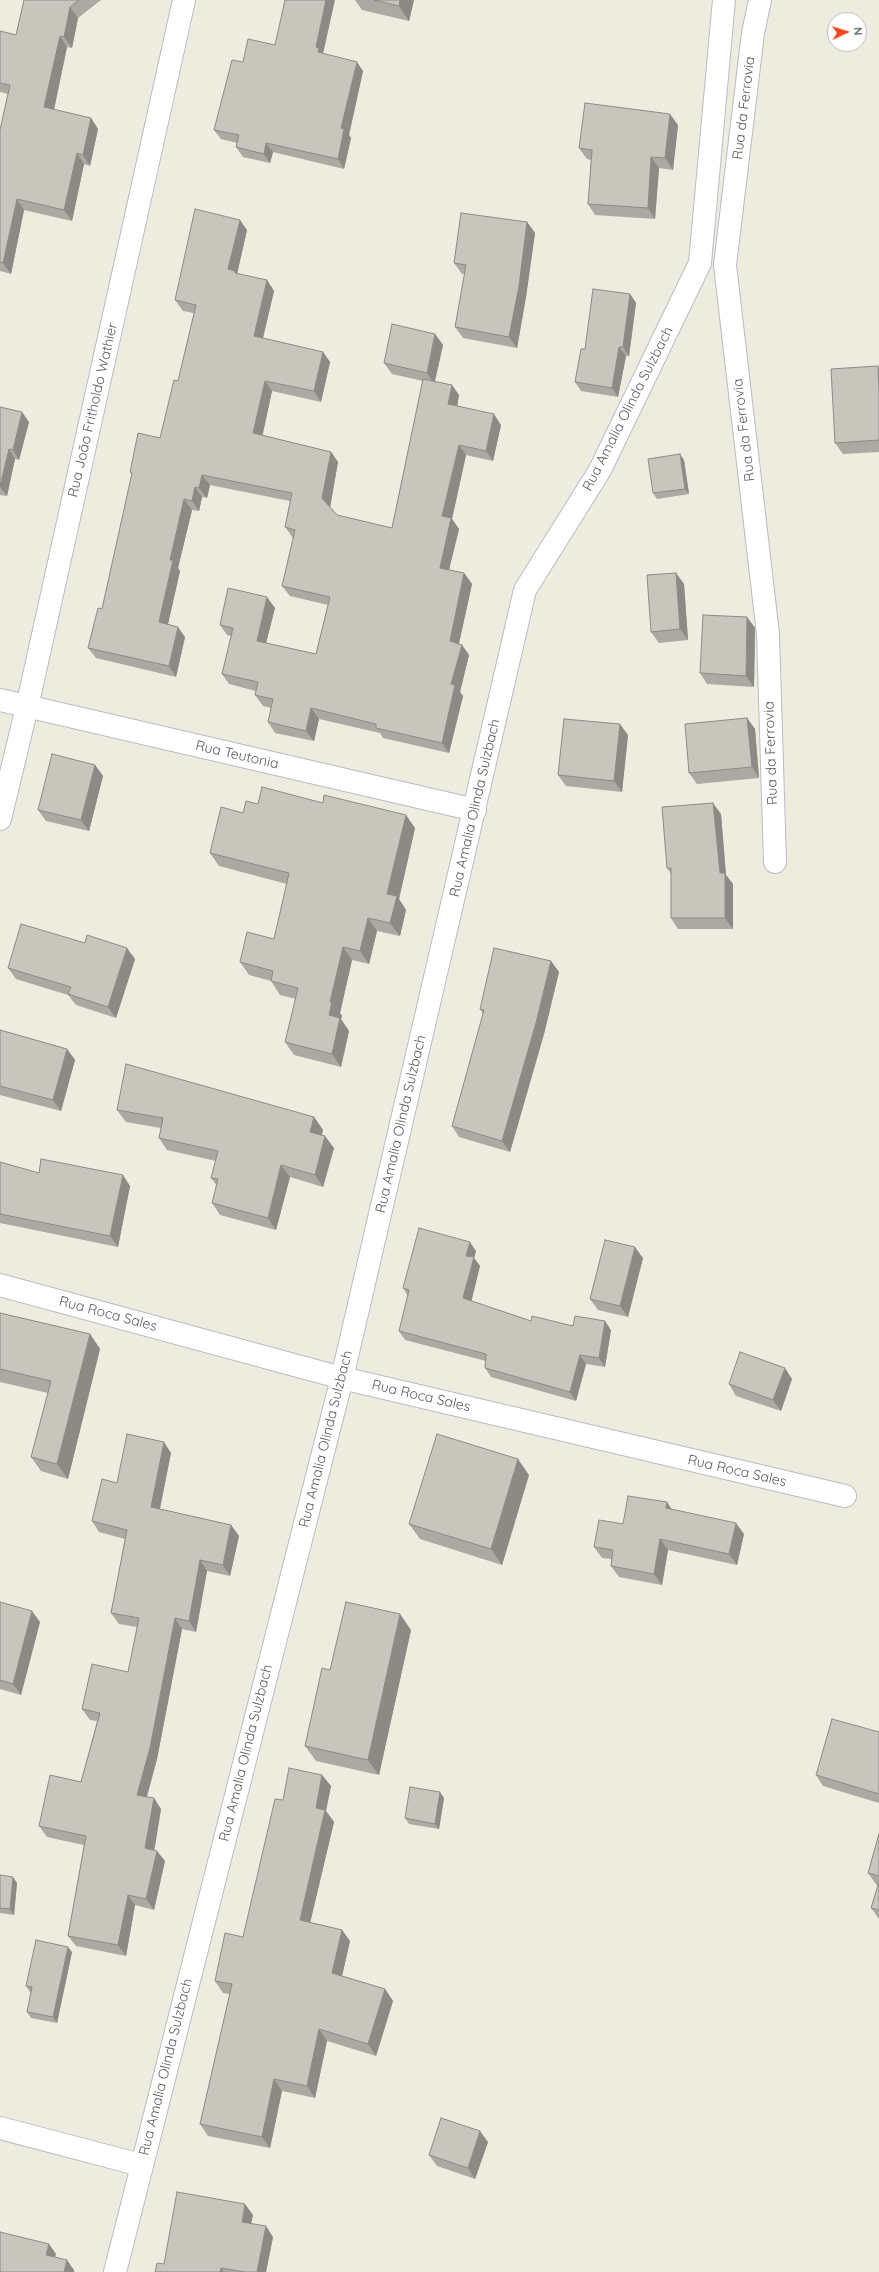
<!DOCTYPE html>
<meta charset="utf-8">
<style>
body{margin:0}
#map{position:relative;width:879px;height:2272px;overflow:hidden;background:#edecdf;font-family:Quicksand,sans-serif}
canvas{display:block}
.north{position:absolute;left:827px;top:12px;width:40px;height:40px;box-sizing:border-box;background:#fff;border:1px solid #bcbdc0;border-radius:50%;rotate:86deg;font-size:11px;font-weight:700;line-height:16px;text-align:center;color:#585b62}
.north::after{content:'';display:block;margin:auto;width:14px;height:18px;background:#f7451b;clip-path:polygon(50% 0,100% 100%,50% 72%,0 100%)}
</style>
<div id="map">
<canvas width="879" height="2272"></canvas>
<div class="north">N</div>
</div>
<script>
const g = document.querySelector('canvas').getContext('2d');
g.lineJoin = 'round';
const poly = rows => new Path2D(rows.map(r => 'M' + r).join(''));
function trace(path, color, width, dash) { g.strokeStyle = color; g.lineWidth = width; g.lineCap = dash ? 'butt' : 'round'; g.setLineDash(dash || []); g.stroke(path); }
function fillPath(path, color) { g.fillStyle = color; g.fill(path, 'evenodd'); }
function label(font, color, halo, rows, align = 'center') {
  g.font = font + ' Quicksand,sans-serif'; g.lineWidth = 3; g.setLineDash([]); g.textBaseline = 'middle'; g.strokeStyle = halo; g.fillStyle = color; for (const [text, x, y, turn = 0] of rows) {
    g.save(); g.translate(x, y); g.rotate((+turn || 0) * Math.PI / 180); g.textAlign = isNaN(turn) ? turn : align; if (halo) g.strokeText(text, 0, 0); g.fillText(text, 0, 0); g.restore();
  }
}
const street = poly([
 [760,0,753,33,725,265,768,634,775,862],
 [0,700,475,810],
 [0,819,27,707,184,0],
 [0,1285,342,1378,845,1496],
 [0,2128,141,2165]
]);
const secondary = poly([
 [115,2272,342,1378,525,590,600,470,700,263,724,0]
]);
trace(street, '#babcc3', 24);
trace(secondary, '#babdc5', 24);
trace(street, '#fff', 22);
trace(secondary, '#fff', 22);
fillPath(poly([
 [24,0,101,0,78,18,72,48,67,47,54,110,91,118,98,129,90,166,84,164,72,221,24,210,11,274,0,271,0,130,8,94,0,92,0,31,16,35],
 [355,0,414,0,409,21,362,10],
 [275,45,323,54,363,71,349,135,351,138,344,169,273,152,270,163,243,157,236,147,237,143,221,139,214,130,243,62],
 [678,125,673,170,659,168,655,219,595,215,588,204,591,160,587,159,579,148],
 [527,222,535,233,526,297,517,348,463,338,455,327,465,274,462,274,454,263],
 [247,230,237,274,267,280,274,291,263,338,323,352,330,362,321,402,272,391,262,435,331,452,338,462,330,507,337,515,392,528,423,381,392,374,384,363,435,334,443,345,435,382,459,395,457,406,501,425,493,461,466,455,452,519,459,529,449,570,464,573,472,584,459,644,462,645,469,655,460,692,463,696,449,753,383,738,380,733,319,719,314,741,275,733,268,722,271,708,263,706,255,695,256,691,229,684,222,674,231,636,227,635,220,625,275,608,266,643,316,654,328,605,290,596,282,586,293,538,285,527,290,501,210,485,207,498,202,497,199,511,192,510,178,568,180,571,168,624,185,637,176,677,96,658,88,648,102,609,132,475,130,472,160,438,178,381,194,313,183,311,175,300],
 [630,294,636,303,629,356,626,356,618,397,581,391,575,382,585,349],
 [878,366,879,368,879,452,843,454,835,443],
 [0,407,29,422,19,460,15,459,7,496,0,495],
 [684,460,689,494,657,499,653,493],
 [676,573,684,584,688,640,659,643,651,632],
 [747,617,755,628,754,687,707,684,700,673],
 [747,718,755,729,759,778,697,784,689,773],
 [628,735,622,792,566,786,558,775],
 [95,765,103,776,89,831,46,821,38,810],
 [258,804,415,828,399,899,406,910,400,936,377,931,369,964,352,960,340,1013,342,1016,341,1019,349,1031,341,1067,294,1055,285,1042,296,999,280,995,271,981,249,975,240,962,274,939,287,884,219,866,210,853,243,813],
 [721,814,726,875,733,884,733,929,678,929,671,918,671,874,667,868],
 [135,959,116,1018,76,1005,68,995,16,979,8,968],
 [551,961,559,972,544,1034,510,1152,459,1137,452,1126,483,1014,480,1009],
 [0,1030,67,1049,75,1060,61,1111,0,1095],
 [117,1110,314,1117,323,1130,322,1135,334,1148,323,1187,290,1177,276,1230,220,1215,212,1203,217,1186,211,1178,216,1161,167,1150,159,1138,161,1128,126,1122],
 [0,1162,39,1173,130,1186,118,1247,0,1223],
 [476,1251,474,1258,480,1266,471,1301,531,1321,611,1330,605,1367,586,1364,576,1401,491,1377,485,1368,486,1361,405,1340,399,1331,408,1296,403,1288],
 [643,1258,628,1317,598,1310,590,1299],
 [0,1313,90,1334,100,1349,68,1479,41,1471,31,1457,48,1393,0,1382],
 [792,1379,781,1411,736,1396,729,1384],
 [171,1453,160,1509,231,1525,239,1536,230,1576,207,1571,196,1632,182,1629,157,1759,147,1797,161,1809,154,1850,165,1861,154,1910,135,1905,126,1956,76,1946,68,1936,84,1845,47,1837,39,1826,81,1782,97,1721,90,1720,82,1709,128,1672,137,1627,119,1624,111,1613,125,1539,99,1532,92,1521,117,1483],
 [529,1475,502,1565,420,1539,409,1524],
 [667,1502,671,1509,744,1534,737,1565,668,1550,662,1585,619,1577,611,1566,612,1559,602,1558,594,1547,623,1524],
 [0,1602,40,1622,21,1695,0,1689],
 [411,1630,379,1775,316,1761,305,1746,330,1670],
 [879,1732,879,1803,823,1786,816,1775],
 [322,1775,331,1786,326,1811,334,1822,310,1922,342,1930,350,1941,342,1976,385,1989,393,2001,376,2056,327,2041,315,2098,282,2091,270,2148,208,2136,200,2124,230,1994,223,1993,215,1981,243,1937,283,1800],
 [444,1798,439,1829,409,1824,405,1818],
 [879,1834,879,1919,871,1908,878,1887,868,1873],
 [0,1875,17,1883,14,1915,0,1913],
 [72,1952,57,2023,31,2018,27,2012,31,1992,30,1992,26,1986],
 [488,2142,475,2179,437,2166,429,2155],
 [253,2215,251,2224,273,2237,266,2272,155,2272,164,2264]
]), '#aca9a2');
fillPath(poly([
 [326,0,335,0,323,54,318,52,316,47],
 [400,0,414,0,409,21,399,6],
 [70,7,78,18,72,48,64,37],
 [60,36,67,47,52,119,44,107],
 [357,62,363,71,349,135,351,138,344,169,338,159,341,128],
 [670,114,678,125,673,170,665,158],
 [91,118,98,129,90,166,83,155],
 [266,143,273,152,270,163,264,154],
 [77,153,84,164,72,221,64,210],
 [651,157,659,168,655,219,648,208],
 [17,199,24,210,11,274,3,263],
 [240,220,247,230,237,274,242,281,228,269],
 [527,222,535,233,526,297,517,348,509,337],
 [267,280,274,291,261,346,254,336],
 [630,294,636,303,629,356,623,347],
 [435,334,443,345,434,384,427,373],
 [619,347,626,356,618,397,612,388],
 [323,352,330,362,321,402,314,391],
 [878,366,879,368,879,390],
 [265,381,272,391,261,443,253,433],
 [452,385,459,395,456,414,448,404],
 [22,412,29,422,19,460,13,450],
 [494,414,501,425,493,461,486,451],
 [459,445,466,455,452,519,459,529,447,578,440,568,442,516],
 [9,449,15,459,7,496,0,487],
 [331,452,338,462,330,508,322,498],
 [680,454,684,460,689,494,685,489],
 [202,475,210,485,207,498,199,488],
 [195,487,202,497,199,511,192,501],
 [184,499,192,510,178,568,180,571,166,633,159,622,170,560],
 [464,573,472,584,457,652,450,641],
 [676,573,684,584,688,640,680,629],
 [267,597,275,608,264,651,257,641],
 [747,617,755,628,754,687,746,676],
 [178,627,185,637,176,677,169,666],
 [462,645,469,655,460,692,463,696,449,753,442,743,451,684],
 [311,708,319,719,314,741,306,731],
 [747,718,755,729,759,778,752,767],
 [620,724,628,735,622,792,614,781],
 [95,765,103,776,89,831,81,820],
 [713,803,721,814,726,875,733,884,733,929,725,918,720,873],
 [406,815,415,828,399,899,406,910,400,936,390,923,387,894],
 [368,918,377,931,369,964,360,951],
 [343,947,352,960,340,1013,342,1016,341,1019,349,1031,341,1067,332,1054,329,1015,330,1002],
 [127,948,135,959,116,1018,108,1007],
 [551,961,559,972,544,1034,510,1152,502,1141],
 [67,1049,75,1060,61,1111,53,1100],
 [314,1117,323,1130,319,1144,310,1132],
 [325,1136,334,1148,323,1187,315,1175],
 [281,1165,290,1177,276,1230,268,1218],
 [123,1175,130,1186,118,1247,110,1236],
 [470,1242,476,1251,474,1258,480,1266,470,1307,463,1298,466,1256],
 [635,1247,643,1258,628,1317,620,1306],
 [605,1321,611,1330,605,1367,599,1358],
 [90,1334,100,1349,68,1479,57,1464],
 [580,1355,586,1364,576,1401,570,1392],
 [785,1368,792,1379,781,1411,773,1400],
 [164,1442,171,1453,158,1518,151,1507],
 [518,1459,529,1475,502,1565,491,1549],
 [667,1502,674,1513,666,1508],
 [736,1523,744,1534,737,1565,729,1554],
 [231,1525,239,1536,230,1576,223,1565],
 [660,1539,668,1550,662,1585,654,1574],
 [200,1560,207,1571,196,1632,189,1621],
 [32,1611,40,1622,21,1695,13,1684],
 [400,1614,411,1630,379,1775,368,1760],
 [175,1618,182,1629,157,1759,144,1806,137,1795],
 [322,1775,331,1786,326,1811,334,1822,308,1932,300,1920,316,1808],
 [440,1792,444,1798,439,1829,435,1824],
 [154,1798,161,1809,153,1859,145,1848],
 [157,1851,165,1861,154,1910,146,1899],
 [13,1877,17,1883,14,1915,10,1909],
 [128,1895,135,1905,126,1956,118,1945],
 [342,1930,350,1941,340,1985,332,1973],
 [68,1947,72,1952,57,2023,53,2017],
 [385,1989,393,2001,376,2056,368,2044],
 [319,2029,327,2041,315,2098,307,2086],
 [274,2079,282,2091,270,2148,262,2137],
 [480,2131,488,2142,475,2179,468,2168],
 [245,2204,253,2215,249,2232,242,2222],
 [266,2226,273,2237,266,2272,257,2272],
 [49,2244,56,2254,53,2265,46,2255],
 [67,2260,74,2270,74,2272,64,2272],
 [221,2268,224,2272,220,2272]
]), '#8c8a84');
const building = poly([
 [24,0,79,0,70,7,64,37,60,36,44,107,91,118,83,155,77,153,64,210,17,199,3,263,0,262,0,130,10,85,0,83,0,31,16,35,24,0],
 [285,0,326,0,316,47,319,48,318,52,357,62,341,128,344,129,338,159,266,143,264,154,236,147,239,135,214,130,232,60,243,62,248,39,275,45,285,0],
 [374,0,400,0,399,6,374,0],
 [585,103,670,114,665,158,651,157,648,208,588,204,592,150,579,148,585,103],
 [195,209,240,220,228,269,235,271,235,273,267,280,254,336,323,352,314,391,265,381,253,433,331,452,322,498,337,515,392,528,423,379,452,385,448,404,494,414,486,451,459,445,442,516,451,518,440,568,464,573,450,641,462,645,451,684,455,685,442,743,376,728,376,724,311,708,306,731,268,722,273,699,255,695,258,682,222,674,233,628,220,625,228,588,267,597,257,641,316,654,330,597,282,586,295,530,285,527,292,493,202,475,199,488,195,487,192,501,184,499,170,560,173,560,159,622,178,627,169,666,88,648,98,608,102,609,132,473,130,472,138,433,160,438,174,380,178,381,196,305,175,300,195,209],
 [461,213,527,222,519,286,509,337,455,327,466,265,454,263,461,213],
 [593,289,630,294,623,347,619,347,612,388,575,382,581,349,585,349,593,289],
 [392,324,435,334,427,373,384,363,392,324],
 [878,366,879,390,879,440,835,443,831,369,878,366],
 [0,407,22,412,13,450,9,449,0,486,0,407],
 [680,454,685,489,653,493,648,459,680,454],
 [676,573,680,629,651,632,647,575,676,573],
 [703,615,747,617,746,676,700,673,703,615],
 [747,718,752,767,689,773,685,724,747,718],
 [564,719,620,724,614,781,558,775,564,719],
 [52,754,95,765,81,820,38,810,52,754],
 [262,787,323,803,324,795,406,815,387,894,397,896,390,923,368,918,360,951,343,947,330,1002,332,1002,329,1015,340,1018,332,1054,285,1042,298,988,271,981,273,971,240,962,247,932,274,939,289,873,210,853,221,807,243,813,246,801,258,804,262,787],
 [713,803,720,873,725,873,725,918,671,918,671,868,667,868,662,807,713,803],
 [21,924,85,943,87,935,127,948,108,1007,68,994,71,987,8,968,21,924],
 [494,948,551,961,536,1023,502,1141,452,1126,484,1010,480,1009,494,948],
 [0,1030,67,1049,53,1100,0,1086,0,1030],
 [126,1064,314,1117,310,1132,325,1136,315,1175,281,1165,268,1218,212,1203,218,1179,211,1178,218,1151,159,1138,163,1118,117,1110,126,1064],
 [41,1159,123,1175,110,1236,0,1214,0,1162,39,1173,41,1159],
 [419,1228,470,1242,466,1256,474,1257,463,1298,531,1321,532,1316,573,1326,575,1316,605,1321,599,1358,580,1355,570,1392,485,1368,486,1354,399,1331,409,1290,403,1288,419,1228],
 [605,1240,635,1247,620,1306,590,1299,605,1240],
 [0,1313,90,1334,57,1464,31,1457,51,1381,0,1369,0,1313],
 [740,1352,785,1368,773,1400,729,1384,740,1352],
 [127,1434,164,1442,151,1507,231,1525,223,1565,200,1560,189,1621,175,1618,150,1748,137,1795,154,1798,145,1848,157,1851,146,1899,128,1895,118,1945,68,1936,86,1836,39,1826,50,1775,81,1782,100,1713,82,1709,92,1664,128,1672,139,1618,111,1613,127,1530,92,1521,102,1479,117,1483,127,1434],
 [437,1434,518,1459,491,1549,409,1524,437,1434],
 [628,1496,667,1502,666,1508,736,1523,729,1554,660,1539,654,1574,611,1566,613,1550,594,1547,599,1520,623,1524,628,1496],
 [0,1602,32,1611,13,1684,0,1680,0,1602],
 [346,1602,400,1614,368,1760,305,1746,322,1668,330,1670,346,1602],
 [832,1719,879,1732,879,1794,816,1775,832,1719],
 [289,1768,322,1775,316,1808,325,1810,300,1920,342,1930,332,1973,385,1989,368,2044,319,2029,307,2086,274,2079,262,2137,200,2124,232,1984,215,1981,225,1933,243,1937,275,1799,283,1800,289,1768],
 [410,1787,440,1792,435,1824,405,1818,410,1787],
 [879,1834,879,1876,868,1873,879,1834],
 [0,1875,13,1877,10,1909,0,1908,0,1875],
 [879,1882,879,1910,871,1908,879,1882],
 [36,1940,68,1947,53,2017,27,2012,32,1987,26,1986,36,1940],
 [441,2118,480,2131,468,2168,429,2155,441,2118],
 [177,2192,245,2204,242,2222,266,2226,257,2272,245,2272,221,2268,220,2272,155,2272,157,2263,164,2264,177,2192],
 [0,2232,49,2244,46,2255,67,2260,64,2272,0,2272,0,2232]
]);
fillPath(building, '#c8c5bc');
trace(building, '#8c8a84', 1);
label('14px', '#585b62', '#fff', [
 ["Rua da Ferrovia",744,108,-83],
 ["Rua Amalia Olinda Sulzbach",628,409,-63],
 ["Rua João Fritholdo Wathier",93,410,-77],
 ["Rua da Ferrovia",744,430,-97],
 ["Rua da Ferrovia",771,753,-92],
 ["Rua Teutonia",237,755,13],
 ["Rua Amalia Olinda Sulzbach",475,808,-77],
 ["Rua Amalia Olinda Sulzbach",401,1124,-77],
 ["Rua Roca Sales",108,1314,15],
 ["Rua Roca Sales",421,1396,13],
 ["Rua Amalia Olinda Sulzbach",326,1439,-76],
 ["Rua Roca Sales",737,1471,13],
 ["Rua Amalia Olinda Sulzbach",246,1753,-76],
 ["Rua Amalia Olinda Sulzbach",166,2067,-76]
]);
</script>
